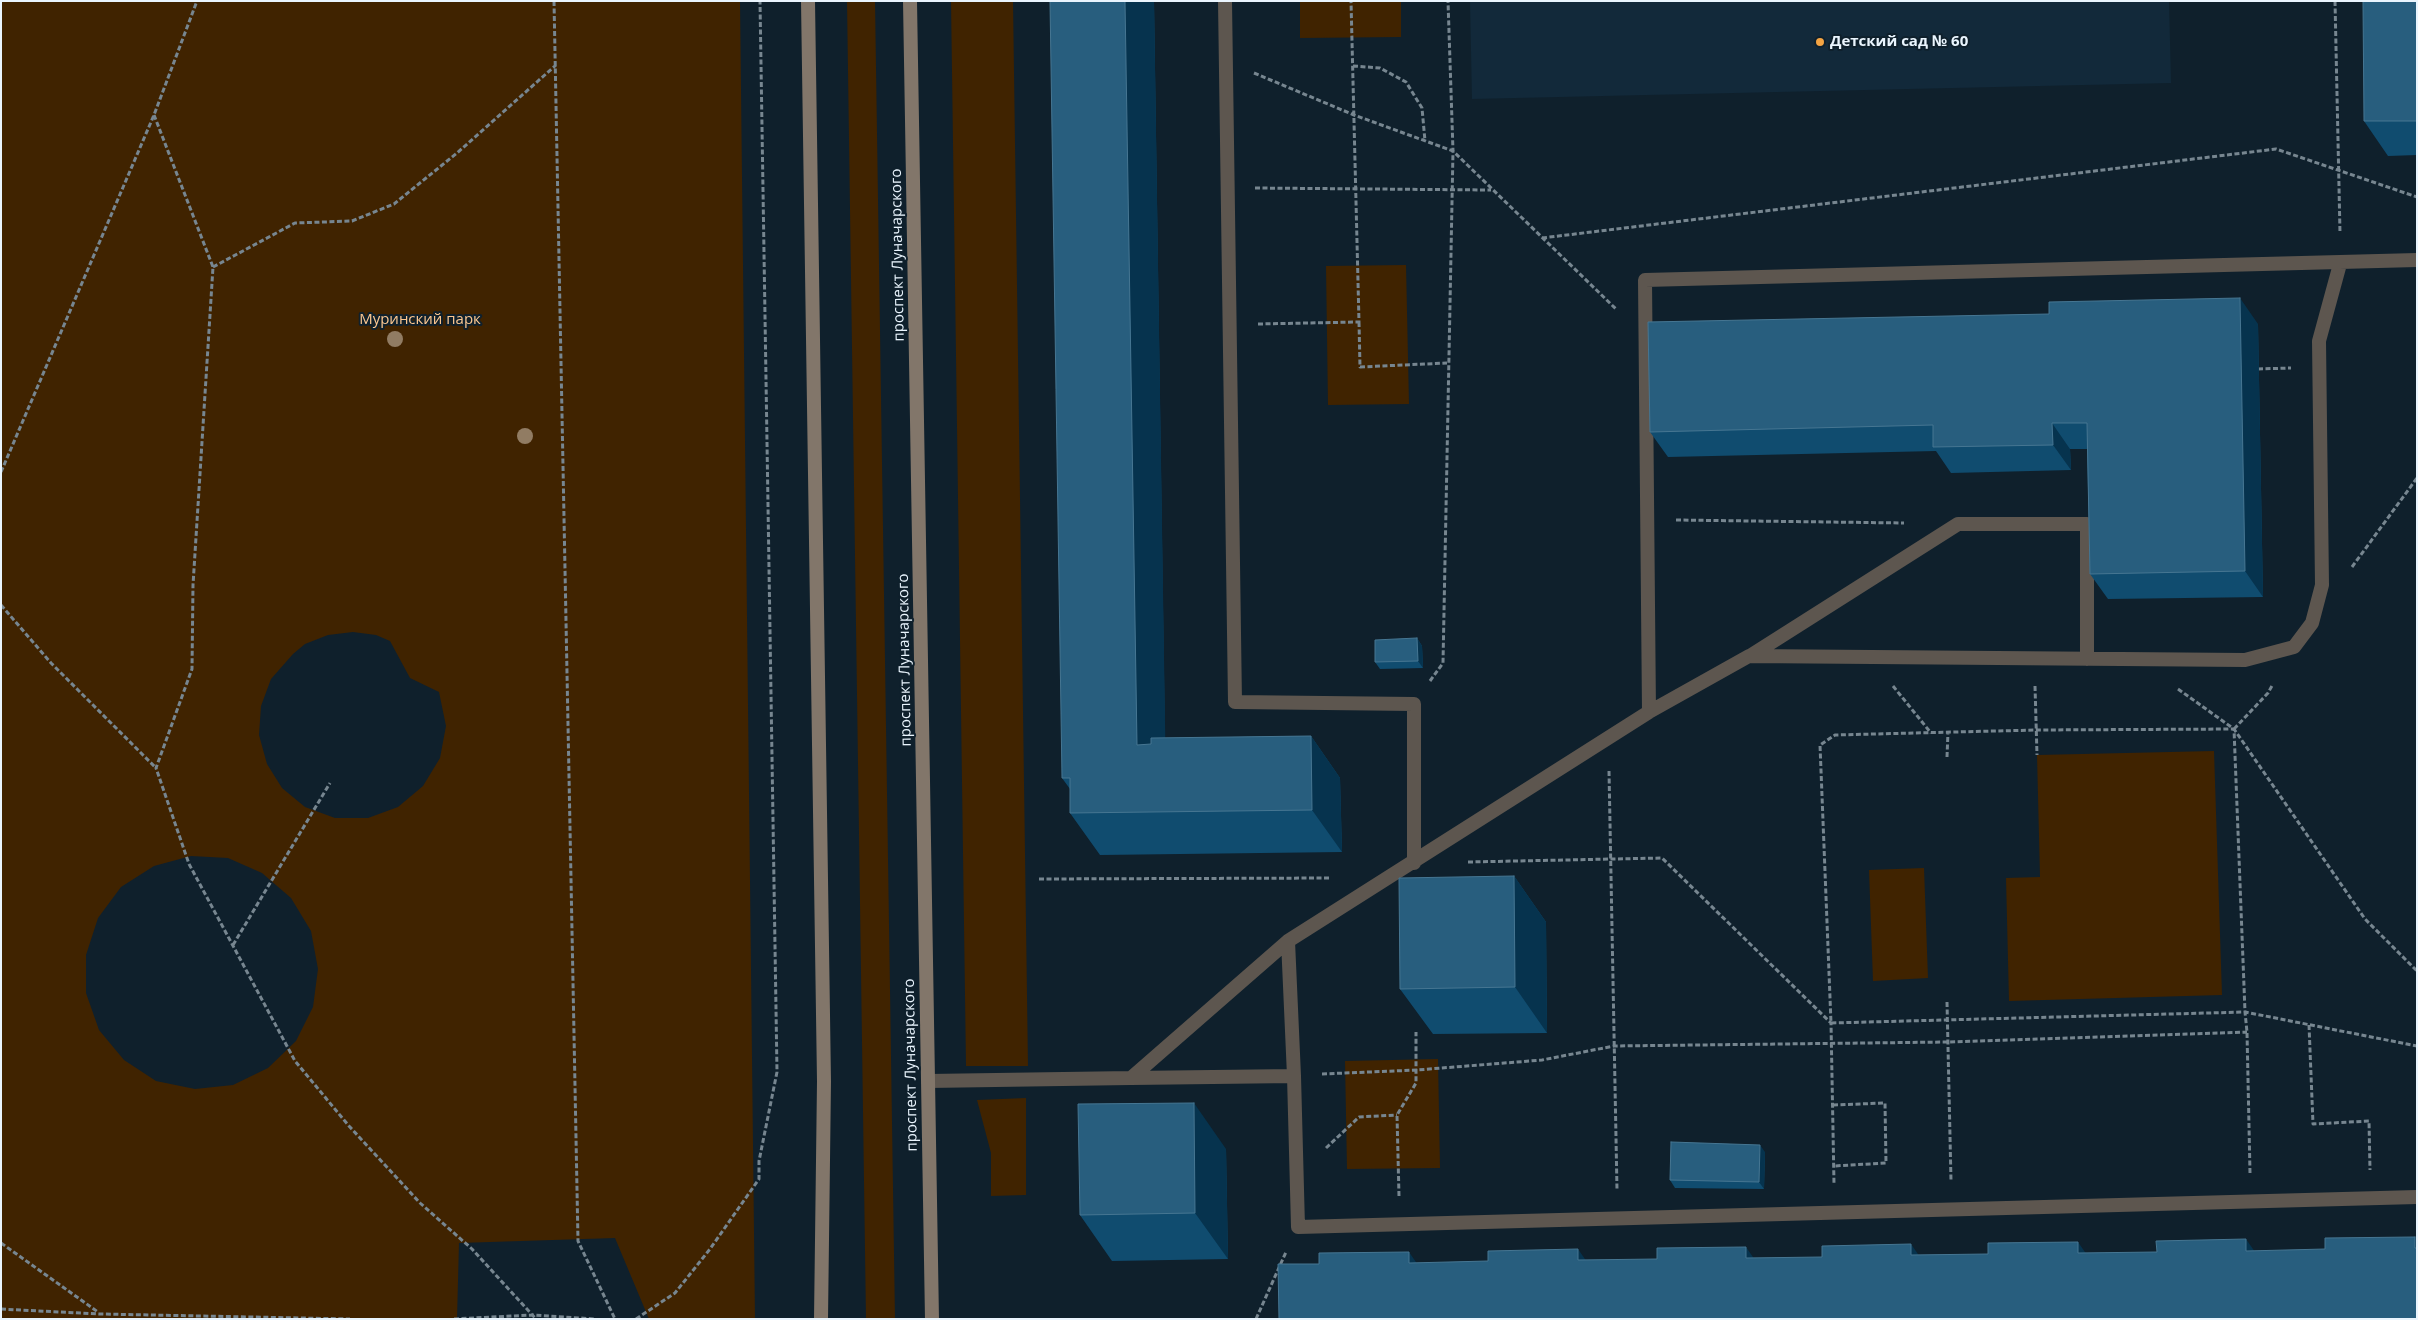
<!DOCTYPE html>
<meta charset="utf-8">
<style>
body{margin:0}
#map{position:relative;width:2418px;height:1320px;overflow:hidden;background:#0f202c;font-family:"Open Sans",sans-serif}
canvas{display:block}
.frame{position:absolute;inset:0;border:2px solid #eaf5fe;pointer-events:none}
</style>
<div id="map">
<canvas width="2418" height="1320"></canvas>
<div class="frame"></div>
</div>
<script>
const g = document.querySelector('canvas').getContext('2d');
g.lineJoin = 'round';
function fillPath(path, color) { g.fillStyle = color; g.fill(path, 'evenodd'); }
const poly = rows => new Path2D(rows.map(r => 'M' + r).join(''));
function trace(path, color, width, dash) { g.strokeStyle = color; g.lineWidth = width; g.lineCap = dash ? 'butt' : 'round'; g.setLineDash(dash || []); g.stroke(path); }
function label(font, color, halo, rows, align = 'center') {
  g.font = font + ' "Open Sans",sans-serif'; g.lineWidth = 4; g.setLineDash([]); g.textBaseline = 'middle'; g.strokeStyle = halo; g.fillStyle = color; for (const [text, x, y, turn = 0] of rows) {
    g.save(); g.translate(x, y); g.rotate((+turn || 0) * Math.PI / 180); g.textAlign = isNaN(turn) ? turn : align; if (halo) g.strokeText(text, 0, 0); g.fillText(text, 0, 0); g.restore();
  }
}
fillPath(poly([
 [1470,1,2169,1,2171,83,1472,99]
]), '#12293a');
fillPath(poly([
 [1,1,740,1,755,1319,649,1319,615,1238,459,1243,457,1319,1,1319],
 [353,632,376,635,390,641,410,678,439,692,446,726,440,758,423,786,398,807,368,818,335,818,305,807,282,788,267,764,259,735,261,706,271,679,293,654,305,644,328,635],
 [191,856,228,858,262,873,291,898,311,931,318,969,313,1007,296,1041,268,1068,233,1085,195,1089,156,1081,124,1060,99,1030,86,993,86,955,98,918,121,887,154,866],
 [847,1,875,1,895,1319,866,1319],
 [951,1,1013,1,1028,1066,966,1066],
 [1300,1,1401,1,1401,37,1300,38],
 [1406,265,1409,404,1328,405,1326,266],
 [2214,751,2222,995,2009,1001,2006,878,2040,877,2037,755],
 [1924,868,1928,978,1873,981,1869,870],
 [1438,1059,1440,1168,1347,1169,1345,1061],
 [1026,1098,1026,1195,991,1196,991,1153,977,1100]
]), '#402300');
trace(poly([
 [554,1,578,1241,615,1319],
 [2335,1,2340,233],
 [1353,66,1380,68,1406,82,1422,108,1425,141],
 [1254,73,1354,115,1453,151,1616,309],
 [154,115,213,267,193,585,192,669,156,768,189,864,295,1061,349,1126,420,1203,472,1249,536,1319],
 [1255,188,1491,190],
 [1542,238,2276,149,2417,197],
 [213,267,295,223,352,221,394,204,457,153,556,65],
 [1359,322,1360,367,1447,363],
 [1258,324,1359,322,1351,1],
 [2258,369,2291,368],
 [1,472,154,115,197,1],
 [1676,520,1904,523],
 [2352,567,2417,478],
 [1,605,51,663,156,768],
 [1430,681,1443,663,1453,151,1448,1],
 [1893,686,1931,733],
 [2035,686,2037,755],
 [2178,689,2234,729,2365,919,2417,971],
 [2234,729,2268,693,2273,684],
 [1947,757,1948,732],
 [1609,771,1617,1190],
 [1468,862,1662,858,1831,1023,1834,1184],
 [1039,879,1331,878],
 [233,945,330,783],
 [1947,1002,1951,1181],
 [2309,1025,2313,1124,2369,1121,2370,1170],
 [1322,1074,1417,1070,1542,1060,1614,1046,1948,1042,2247,1032],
 [1833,1105,1885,1103,1886,1163,1834,1166],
 [1326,1148,1359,1117,1397,1115],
 [2250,1173,2247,1032,2245,1012,2234,729,2036,730,1835,735,1820,745,1831,1023,2245,1012,2417,1046],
 [1399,1196,1397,1115,1416,1083,1416,1032],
 [1,1243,98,1312],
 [1,1309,100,1314,350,1319],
 [454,1319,533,1315,595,1319],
 [636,1319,675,1293,710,1249,759,1179,759,1161,777,1072,760,1],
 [1256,1319,1286,1252]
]), '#778690', 3, [5, 2.5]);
trace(poly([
 [1225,1,1235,702,1414,704,1414,863],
 [1750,656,1958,524,2087,524,2087,659],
 [1649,712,1645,280,2417,260],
 [1288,941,1294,1076],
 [1131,1078,1294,1076,1298,1227,2417,1197],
 [928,1081,1131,1078,1288,941,1649,712,1749,656,2245,660,2294,647,2312,623,2322,585,2319,341,2340,264]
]), '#5d564f', 14);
trace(poly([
 [808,1,824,1081,821,1319],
 [910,1,932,1319]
]), '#82766a', 14);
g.fillStyle = '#917c63';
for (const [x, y] of [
 [395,339],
 [525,436]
]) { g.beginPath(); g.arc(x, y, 8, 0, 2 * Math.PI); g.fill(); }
fillPath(poly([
 [1154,1,1165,738,1311,736,1340,778,1342,852,1100,855,1070,813,1070,789,1062,778],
 [2417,1,2417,155,2388,156,2364,121],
 [2258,324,2263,597,2108,599,2090,574,2087,449,2070,449,2071,470,1951,473,1936,451,1668,457,1650,432],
 [1417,638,1422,646,1423,668,1380,669,1375,662],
 [1514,876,1546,922,1547,1033,1433,1034,1400,989],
 [1226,1149,1228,1259,1112,1261,1080,1215],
 [1765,1152,1764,1189,1675,1188,1670,1180]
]), '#104c6f');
fillPath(poly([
 [1125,1,1154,1,1166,786,1137,745],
 [2240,298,2258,324,2263,597,2245,571],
 [2052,423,2070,449,2071,470,2053,445],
 [1417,638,1422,646,1423,668,1418,661],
 [1311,736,1340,778,1342,852,1312,810],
 [1514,876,1546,922,1547,1033,1515,987],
 [1194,1103,1226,1149,1228,1259,1195,1213],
 [1760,1145,1765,1152,1764,1189,1759,1182],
 [2415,1237,2417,1240,2417,1251,2415,1248],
 [2246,1239,2275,1281,2246,1251],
 [2078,1242,2107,1284,2078,1253],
 [1911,1244,1940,1286,1911,1255],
 [1746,1247,1775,1289,1746,1258],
 [1578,1249,1607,1291,1578,1260],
 [1409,1252,1438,1294,1409,1263]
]), '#06334e');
const building = poly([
 [1050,1,1125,1,1137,745,1151,744,1151,738,1311,736,1312,810,1070,813,1070,778,1062,778,1050,1],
 [2363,1,2417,1,2417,121,2364,121,2363,1],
 [2240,298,2245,571,2090,574,2087,423,2052,423,2053,445,1933,447,1933,425,1650,432,1648,322,2049,314,2049,302,2240,298],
 [1417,638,1418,661,1375,662,1375,640,1417,638],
 [1514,876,1515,987,1400,989,1399,878,1514,876],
 [1194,1103,1195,1213,1080,1215,1078,1104,1194,1103],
 [1671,1142,1760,1145,1759,1182,1670,1180,1671,1142],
 [2415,1237,2415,1248,2417,1248,2417,1319,1279,1319,1278,1264,1319,1264,1319,1253,1409,1252,1409,1263,1488,1261,1488,1251,1578,1249,1578,1260,1657,1259,1657,1248,1746,1247,1746,1258,1822,1257,1822,1246,1911,1244,1911,1255,1988,1254,1988,1243,2078,1242,2078,1253,2157,1252,2156,1241,2246,1239,2246,1251,2325,1249,2325,1238,2415,1237]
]);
fillPath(building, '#285e7e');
trace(building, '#467692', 1);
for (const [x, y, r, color] of [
 [1820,42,5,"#f4a443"]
]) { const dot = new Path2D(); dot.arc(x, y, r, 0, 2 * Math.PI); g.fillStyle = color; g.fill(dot); trace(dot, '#0f202c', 2); }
label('bold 15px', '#eaf5fe', '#0f202c', [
 ["Детский сад № 60",1830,42]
], 'left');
label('15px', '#eaf5fe', '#0f202c', [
 ["проспект Луначарского",898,255,-91],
 ["проспект Луначарского",905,660,-91],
 ["проспект Луначарского",911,1065,-91]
]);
label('15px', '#fcc790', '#0f202c', [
 ["Муринский парк",420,320]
]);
</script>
